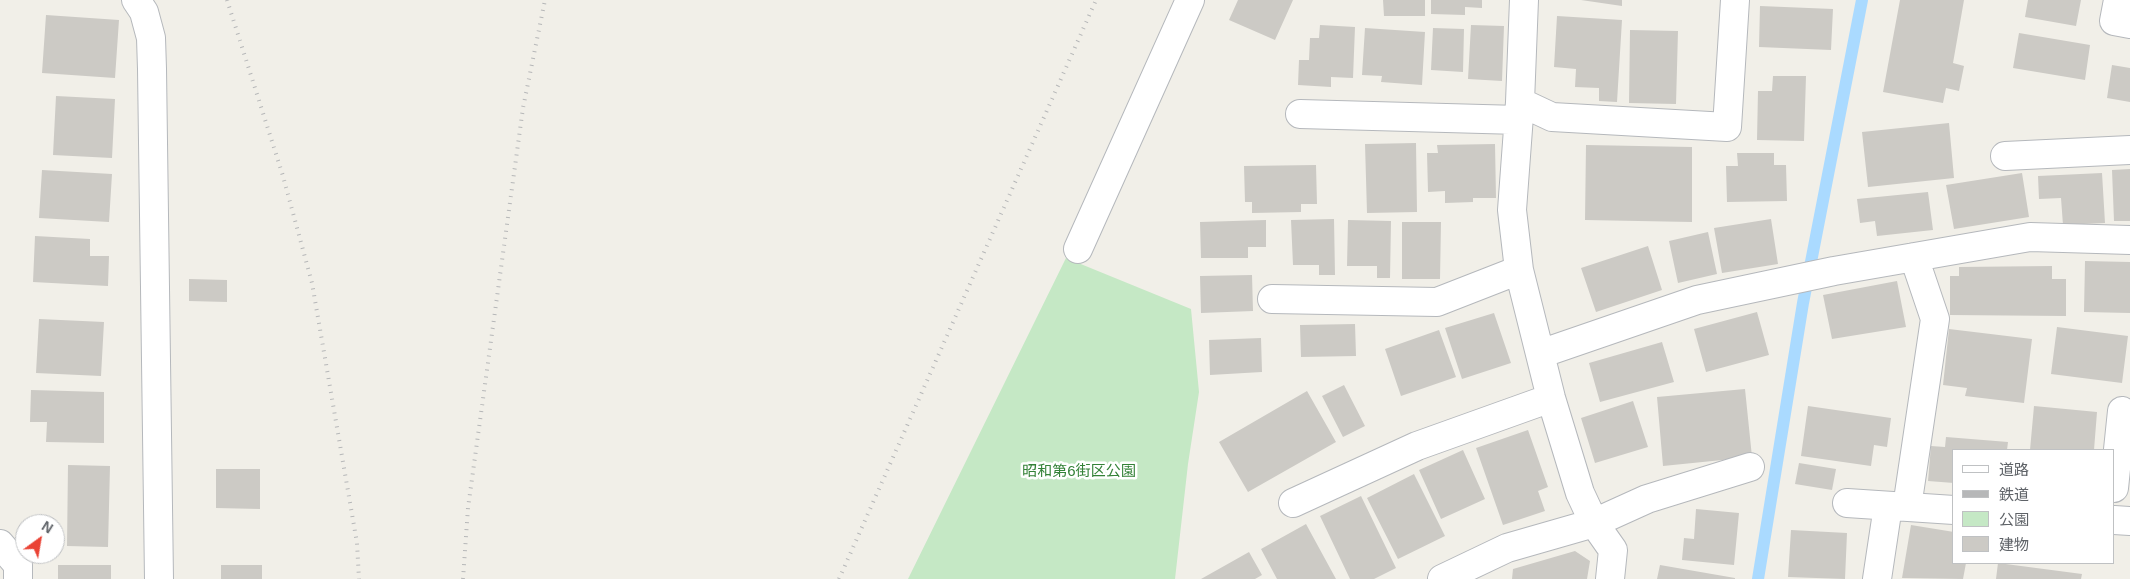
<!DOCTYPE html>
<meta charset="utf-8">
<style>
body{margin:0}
#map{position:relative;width:2130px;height:579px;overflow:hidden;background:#f1efe8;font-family:Arial,"Noto Sans JP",sans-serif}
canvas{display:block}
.legend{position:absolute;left:1952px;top:449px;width:162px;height:115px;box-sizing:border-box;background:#fff;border:1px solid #bfc1c3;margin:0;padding:6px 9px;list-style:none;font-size:15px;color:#5f6368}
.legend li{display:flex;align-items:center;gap:10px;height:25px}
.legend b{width:25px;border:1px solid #bfc1c3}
.north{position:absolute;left:15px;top:514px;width:50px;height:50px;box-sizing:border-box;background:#fff;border:1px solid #bfc1c3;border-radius:50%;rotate:32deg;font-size:14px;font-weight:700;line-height:20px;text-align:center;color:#5f6368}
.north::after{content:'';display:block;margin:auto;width:18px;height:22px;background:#ea4335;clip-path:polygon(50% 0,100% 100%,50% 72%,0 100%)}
</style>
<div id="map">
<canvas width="2130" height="579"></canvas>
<ul class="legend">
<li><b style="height:6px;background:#fff"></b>道路</li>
<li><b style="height:6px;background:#b6b7b8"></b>鉄道</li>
<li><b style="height:14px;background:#c5e8c5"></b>公園</li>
<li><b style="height:14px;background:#cccac5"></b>建物</li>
</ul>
<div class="north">N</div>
</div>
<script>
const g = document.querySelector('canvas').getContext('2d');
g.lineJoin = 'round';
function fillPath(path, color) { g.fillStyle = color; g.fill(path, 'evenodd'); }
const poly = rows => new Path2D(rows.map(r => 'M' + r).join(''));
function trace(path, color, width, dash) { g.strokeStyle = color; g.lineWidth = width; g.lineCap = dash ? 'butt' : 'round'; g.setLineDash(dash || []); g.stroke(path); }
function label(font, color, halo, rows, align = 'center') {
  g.font = font + ' Arial,"Noto Sans JP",sans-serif'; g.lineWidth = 5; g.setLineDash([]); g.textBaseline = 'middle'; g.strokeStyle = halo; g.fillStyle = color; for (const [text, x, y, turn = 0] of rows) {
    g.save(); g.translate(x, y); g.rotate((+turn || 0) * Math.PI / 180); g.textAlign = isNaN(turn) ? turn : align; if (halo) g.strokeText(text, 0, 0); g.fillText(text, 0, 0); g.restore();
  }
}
fillPath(poly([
 [1066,258,1191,309,1199,392,1188,464,1175,579,908,579]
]), '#c5e8c5');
trace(poly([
 [1758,579,1803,303,1862,0]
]), '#aadaff', 12);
fillPath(poly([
 [1238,0,1293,0,1275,40,1229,20],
 [1383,0,1425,0,1425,16,1384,16],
 [1431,0,1482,0,1482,8,1465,7,1465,15,1431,14],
 [1581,0,1622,0,1622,6],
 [1900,0,1964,0,1953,63,1964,66,1959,91,1946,88,1943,103,1883,92],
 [2028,0,2081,0,2076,26,2025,17],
 [1760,6,1833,9,1831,50,1759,47],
 [46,15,119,20,115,78,42,73],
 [1557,16,1622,20,1617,102,1599,101,1599,88,1575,87,1576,69,1554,67],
 [1320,25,1355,27,1353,78,1331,77,1331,87,1298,85,1299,60,1309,60,1310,38,1319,38],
 [1471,25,1504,26,1502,81,1468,79],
 [1365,28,1425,32,1422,85,1381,82,1382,76,1362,75],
 [1433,28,1464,29,1463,72,1431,70],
 [1630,30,1678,31,1676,104,1629,103],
 [2019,33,2090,45,2085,80,2013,68],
 [2112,65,2130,68,2130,102,2107,98],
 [1773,76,1806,76,1804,141,1757,140,1758,91,1772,91],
 [56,96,115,99,112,158,53,155],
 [1949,123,1954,178,1868,187,1862,132],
 [1416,143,1417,212,1367,213,1365,144],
 [1495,144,1496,198,1473,198,1473,202,1445,203,1445,191,1428,192,1427,153,1438,153,1437,145],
 [1586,145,1692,147,1692,222,1585,220],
 [1737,153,1774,153,1774,165,1786,165,1787,201,1727,202,1726,166,1738,166],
 [1316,165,1317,204,1301,204,1301,212,1252,213,1252,202,1245,202,1244,166],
 [2130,169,2130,221,2114,221,2112,170],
 [42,170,112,174,109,222,39,218],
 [2022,173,2029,217,1954,229,1946,185],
 [2102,173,2105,223,2063,225,2061,198,2039,199,2038,176],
 [1928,192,1933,230,1877,236,1875,221,1860,223,1857,199],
 [1334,219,1335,275,1319,275,1319,265,1293,265,1291,220],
 [1771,219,1778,264,1722,273,1714,228],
 [1266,220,1266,247,1248,247,1248,258,1201,258,1200,222],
 [1348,220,1391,221,1390,278,1377,278,1377,266,1347,266],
 [1402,222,1441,222,1440,279,1402,279],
 [1708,232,1717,274,1678,283,1669,241],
 [35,236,90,239,90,256,109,256,108,286,33,282],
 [1648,246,1662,290,1596,312,1581,268],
 [2085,261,2130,262,2130,313,2084,312],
 [2052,266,2052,279,2066,279,2066,316,1950,315,1950,276,1959,276,1959,267],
 [1252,275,1253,311,1201,313,1200,276],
 [189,279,227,280,227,302,189,301],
 [1897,281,1906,327,1832,339,1823,295],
 [1757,312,1769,355,1706,372,1694,329],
 [1494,313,1511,363,1462,379,1445,328],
 [39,319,104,322,101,376,36,373],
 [1355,324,1356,356,1301,357,1300,325],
 [2057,327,2128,336,2122,383,2051,374],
 [1949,329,2032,339,2024,403,1965,396,1967,388,1943,385],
 [1439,330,1456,377,1401,396,1385,349],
 [1261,338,1262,372,1210,375,1209,340],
 [1662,342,1674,382,1600,402,1589,363],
 [1344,385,1365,426,1343,437,1322,396],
 [1745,389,1752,457,1663,466,1657,397],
 [31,390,104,392,104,443,46,442,47,422,30,422],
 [1307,391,1336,442,1248,492,1219,442],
 [1633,401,1648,447,1595,463,1581,418],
 [1808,406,1891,418,1887,447,1874,445,1871,466,1801,456],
 [2034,406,2097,412,2094,450,2030,450],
 [1528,430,1548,487,1538,491,1545,511,1503,525,1476,448],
 [1946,437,2008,442,2007,450,1954,450,1954,483,1928,481,1931,446,1945,447],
 [1463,450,1485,499,1441,519,1419,470],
 [1799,463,1836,469,1832,490,1795,484],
 [68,465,110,466,108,547,67,546],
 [216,469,260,469,260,509,216,508],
 [1414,474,1445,536,1398,559,1367,498],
 [1361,496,1396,568,1374,579,1350,579,1320,516],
 [1696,509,1739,513,1734,565,1682,560,1684,538,1694,539],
 [1306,524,1336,579,1277,579,1261,549],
 [1911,525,1954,532,1954,563,1966,563,1963,579,1902,578],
 [1791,530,1847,533,1845,579,1788,577],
 [1575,551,1590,561,1587,579,1512,579,1513,569],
 [1249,552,1262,575,1255,579,1201,579],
 [1998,563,2082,574,2081,579,1996,579],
 [58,565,111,565,111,579,58,579],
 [221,565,262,565,262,579,221,579],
 [1660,565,1735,578,1735,579,1657,579]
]), '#cccac5');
const minor = poly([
 [136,0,144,12,151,38,152,69,159,579],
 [1524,0,1520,102,1512,210,1519,270,1551,398,1580,493,1594,523,1613,550,1610,579],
 [2118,0,2114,21,2130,24],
 [1520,102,1552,117,1727,127,1735,0],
 [1300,114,1519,120],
 [2005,156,2130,150],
 [1078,249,1190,0],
 [1272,299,1437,302,1519,270],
 [1540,354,1697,300,1834,271,2030,237,2130,240],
 [2114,488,2122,411],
 [1293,503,1417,446,1551,398],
 [1847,503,1954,510],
 [1907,507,1935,319,1914,257],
 [2114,520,2130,521],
 [0,544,18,565,18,579],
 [1442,579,1507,548,1594,523,1647,499,1750,467],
 [1877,579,1888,506]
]);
trace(minor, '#b5b8bc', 30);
trace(minor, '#fff', 28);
trace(poly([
 [227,0,283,176,312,283,357,543,359,579],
 [463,579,468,508,523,108,545,0],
 [839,579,1096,0]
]), '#b6b7b8', 4, [1, 6]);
label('15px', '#348238', '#fff', [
 ["昭和第6街区公園",1079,472]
]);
</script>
